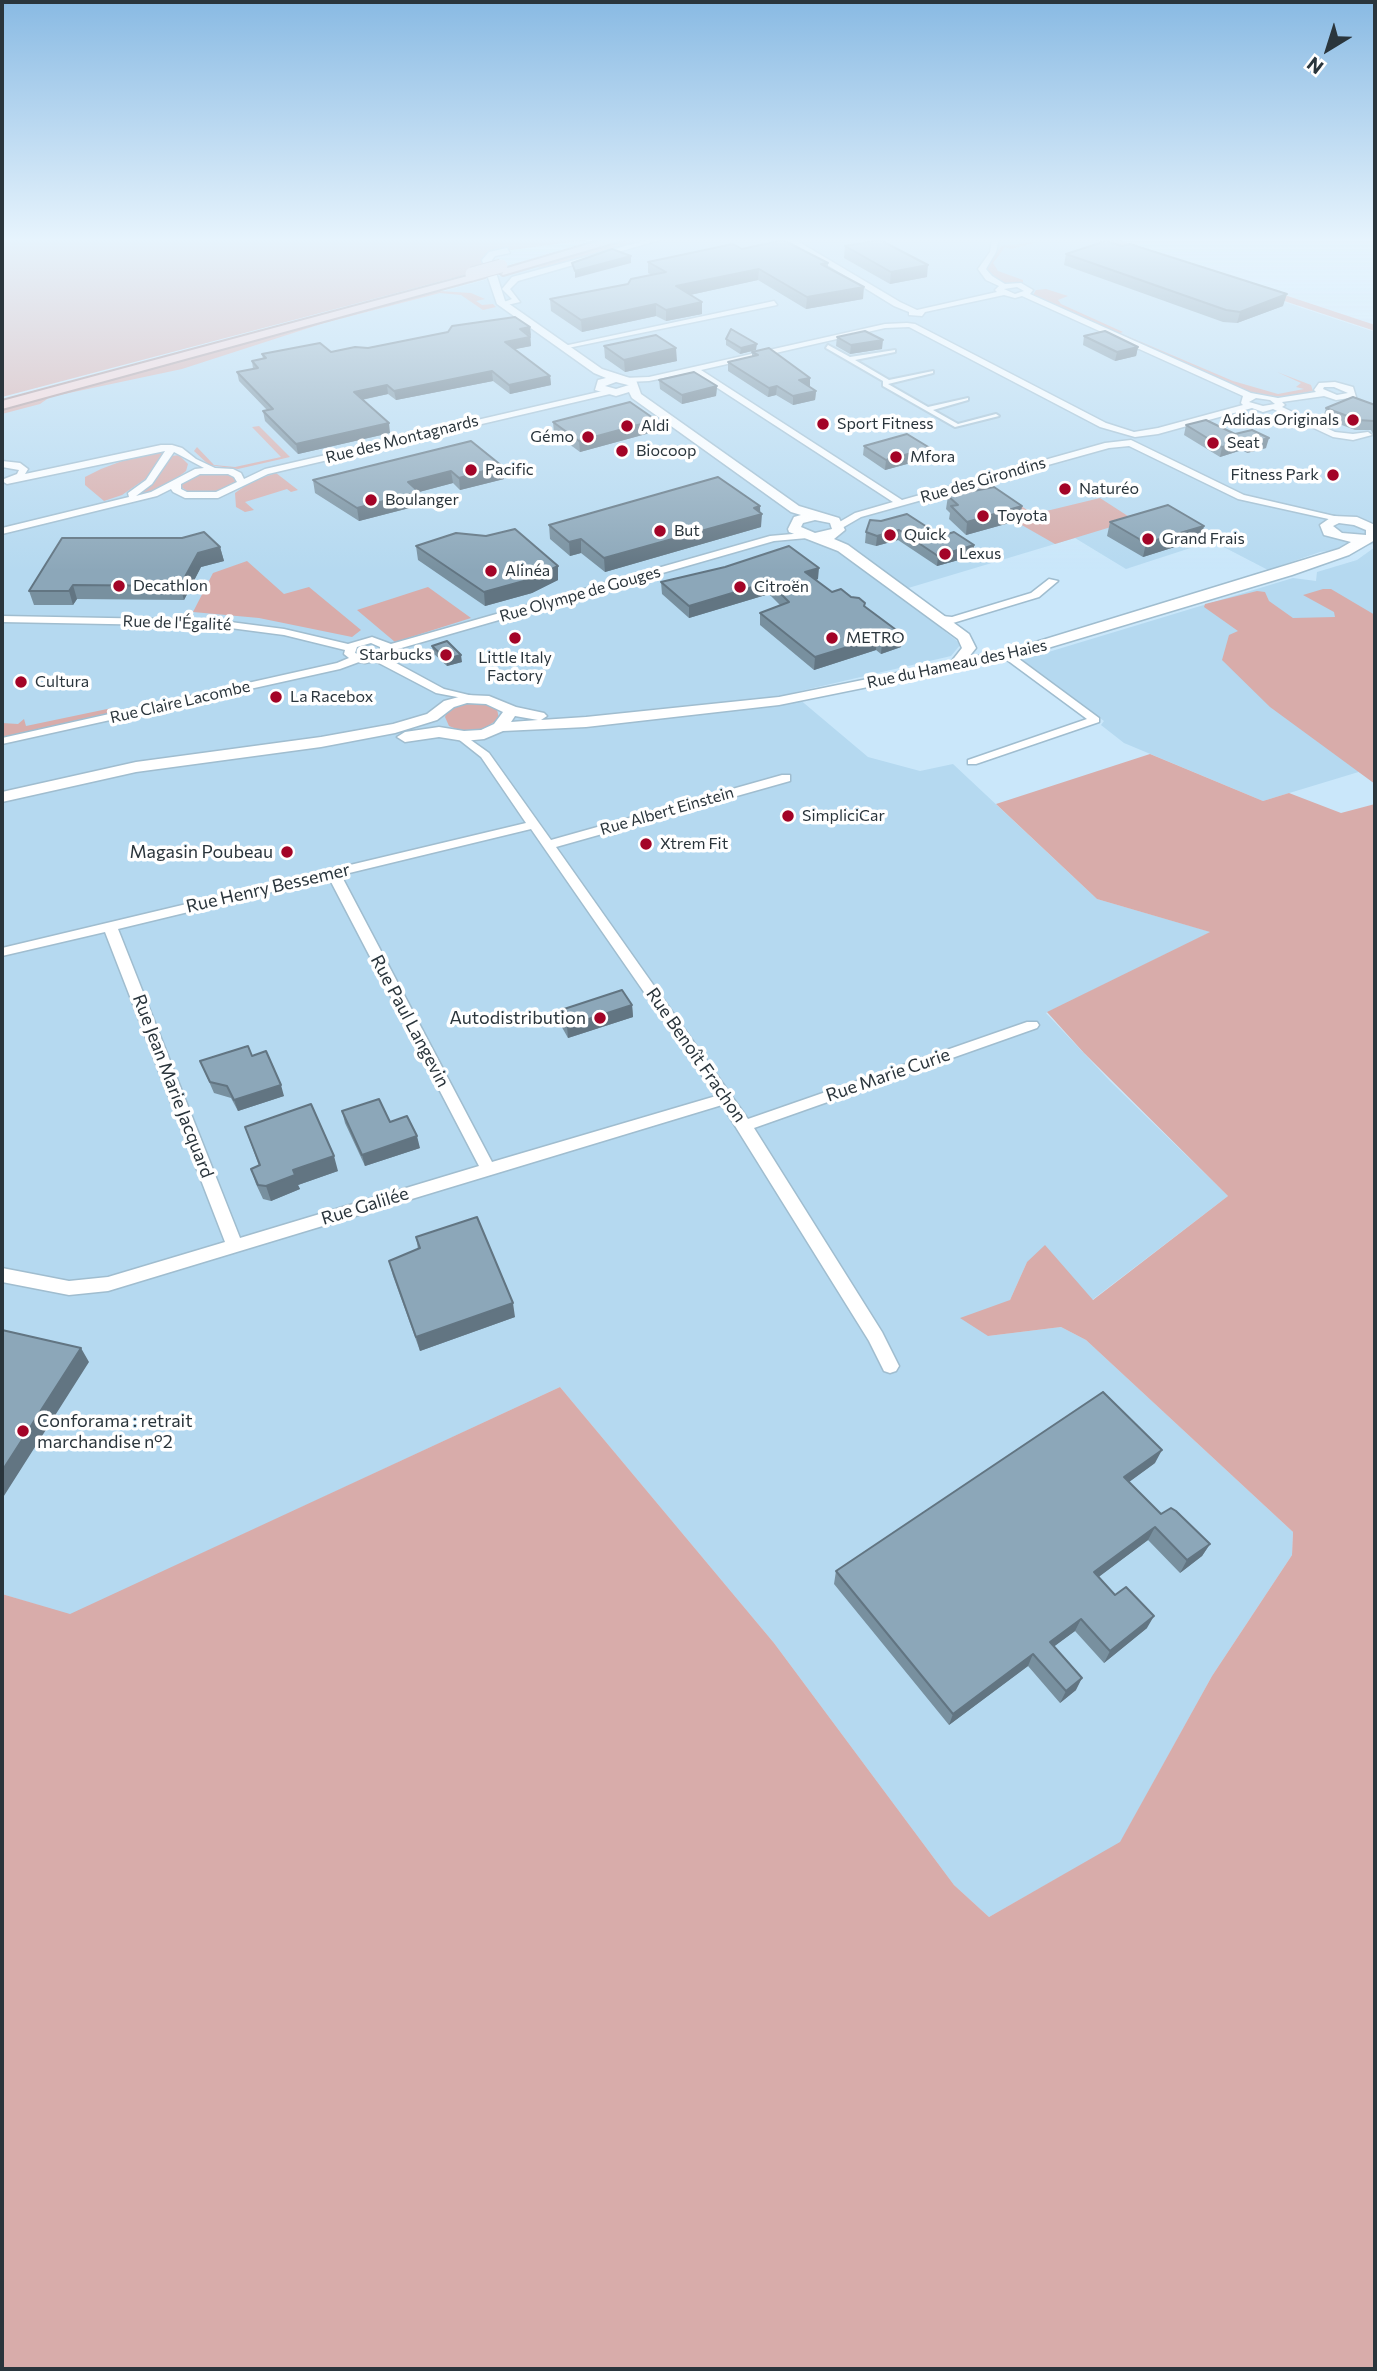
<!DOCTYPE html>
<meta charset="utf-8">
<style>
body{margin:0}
#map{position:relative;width:1377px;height:2371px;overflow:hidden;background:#cae7fa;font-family:Commissioner,sans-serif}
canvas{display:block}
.frame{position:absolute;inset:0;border:4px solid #2a353c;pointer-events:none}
.north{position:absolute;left:1293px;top:14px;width:70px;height:70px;-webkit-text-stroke:5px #fff;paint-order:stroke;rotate:218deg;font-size:19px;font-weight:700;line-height:28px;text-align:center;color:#2a353c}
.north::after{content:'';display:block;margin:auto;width:24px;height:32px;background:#2a353c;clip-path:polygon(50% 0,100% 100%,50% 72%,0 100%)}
</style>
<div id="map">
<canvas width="1377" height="2371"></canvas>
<div class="frame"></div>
<div class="north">N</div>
</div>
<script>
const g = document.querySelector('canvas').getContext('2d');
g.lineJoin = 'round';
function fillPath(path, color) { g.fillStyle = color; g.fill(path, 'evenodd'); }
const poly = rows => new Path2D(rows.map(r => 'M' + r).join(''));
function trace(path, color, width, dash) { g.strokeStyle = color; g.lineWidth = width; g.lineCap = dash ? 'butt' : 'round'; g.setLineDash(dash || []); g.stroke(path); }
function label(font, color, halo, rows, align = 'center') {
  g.font = font + ' Commissioner,sans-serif'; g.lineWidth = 7; g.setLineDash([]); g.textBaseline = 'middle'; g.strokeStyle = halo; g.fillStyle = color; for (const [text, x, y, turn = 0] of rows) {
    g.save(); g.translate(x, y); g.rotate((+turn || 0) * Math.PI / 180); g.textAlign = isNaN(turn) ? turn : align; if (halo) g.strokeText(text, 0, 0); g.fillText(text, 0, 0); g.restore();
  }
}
fillPath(poly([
 [638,239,1093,239,1375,332,1375,544,1320,552,1268,570,1212,541,1126,569,1075,538,895,592,961,644,951,656,792,693,868,757,920,771,953,764,1097,899,1211,932,1046,1013,1110,1081,1228,1196,1092,1300,1027,1262,1010,1300,988,1336,1061,1327,1086,1340,1293,1532,1292,1555,1212,1676,1120,1843,989,1917,954,1885,774,1643,560,1387,70,1615,2,1594,2,409],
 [1375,547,1375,767,1263,801,1124,743,1101,725,1104,721,1022,660,1293,578,1316,581,1317,572,1357,560]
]), '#b5d9f0');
fillPath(poly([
 [2,239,594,239,489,253,484,258,483,270,2,397],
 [633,239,655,239,533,272,545,263],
 [1097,239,1116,239,1375,325,1375,331],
 [1037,242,1012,249,1005,247,993,263,998,271,1023,280,1023,283,1001,283,987,272,986,267,1001,246],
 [1046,289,1068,296,1058,300,1061,304,1123,332,1120,333,1233,381,1278,394,1304,389,1296,387,1301,383,1277,372,1311,385,1313,391,1282,397,1245,392,1033,295,1036,290],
 [439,291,471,293,485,299,476,301,482,305,493,304,496,307,483,310,461,295,440,293,324,323,182,369,50,397,40,404,2,414,2,407],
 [259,426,290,457,238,469,209,465,194,451,197,447,214,465,235,467,281,457,252,427],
 [163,451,165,453,148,477,122,495,104,501,85,485,85,477,101,469,130,458],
 [179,455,188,464,186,471,164,488,126,500,151,484,172,456],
 [225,472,235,477,235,483,217,493,189,492,181,487,182,482,196,474],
 [276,473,298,490,291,492,287,489,245,502,254,510,245,512,236,507,235,493,252,481],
 [986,485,1034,514,1100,498,1134,520,1055,544,1020,524,1016,511,977,487],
 [247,561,284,594,309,587,361,630,352,637,259,618,193,612,213,573],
 [428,587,471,618,395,642,357,610],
 [1323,589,1331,589,1375,615,1375,784,1270,707,1222,660,1229,635,1238,631,1204,607,1205,604,1257,591,1265,592,1269,601,1293,618,1335,617,1334,612,1303,595],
 [472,702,489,704,497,709,499,719,481,730,459,730,449,726,445,717,447,712,459,704],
 [112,708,117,711,2,737,2,723,18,724,24,719,26,726],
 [1150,754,1263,801,1289,793,1341,813,1375,804,1375,2369,2,2369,2,1594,70,1614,560,1387,774,1643,954,1885,989,1917,1120,1842,1212,1676,1292,1555,1293,1532,1086,1340,1061,1327,988,1336,960,1318,1010,1300,1027,1262,1045,1245,1093,1300,1228,1196,1084,1053,1047,1012,1210,932,1097,899,996,804]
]), '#d8acaa');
const pedestrian = poly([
 [828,345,850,357,895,350,895,352,855,360,889,380,933,371,933,373,888,384,928,407,968,398,968,400,933,410,958,424,996,414,999,416,955,427,883,386,883,381,826,348,828,345]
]);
const minor = poly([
 [651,239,663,239,518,281,510,289,520,302,503,306,499,304,512,299,502,289,512,277,651,239],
 [785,239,794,239,900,302,917,310,997,292,995,290,999,286,986,280,978,269,990,252,992,239,999,239,996,252,986,269,992,276,1005,284,1021,283,1033,290,1030,294,1251,393,1278,398,1316,392,1314,390,1319,383,1335,382,1353,387,1356,397,1336,400,1324,396,1282,402,1285,405,1282,407,1335,432,1353,434,1368,432,1372,435,1353,440,1333,437,1273,409,1263,412,1252,408,1158,434,1135,437,1100,427,909,327,885,328,701,370,902,500,1105,443,1131,440,1244,495,1347,519,1342,522,1238,499,1129,446,1109,448,861,517,842,528,836,528,836,524,855,513,893,502,693,372,649,381,627,382,624,378,649,377,885,324,907,323,915,324,1106,423,1134,432,1158,428,1243,405,1241,403,1243,396,1022,296,1015,298,1004,295,925,312,922,316,909,315,909,312,894,306,785,239],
 [1017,287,1024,291,1015,294,1004,289,1017,287],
 [1324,387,1334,387,1348,393,1337,395,1323,389,1324,387],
 [1256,398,1270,400,1275,404,1263,406,1249,402,1256,398],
 [774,301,777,305,563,349,559,347,774,301],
 [607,390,610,390,610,394,268,474,218,498,185,498,173,492,171,489,157,496,2,534,2,528,129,497,128,493,146,480,165,451,7,484,2,481,4,479,17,474,19,470,2,467,2,461,20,463,28,469,25,474,161,445,172,445,182,448,196,459,215,468,233,469,241,473,244,479,265,469,607,390],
 [174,452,204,468,195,469,151,492,136,496,152,484,174,452],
 [200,474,228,474,234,477,237,482,216,492,187,492,181,489,181,484,200,474],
 [804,533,809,536,807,538,774,541,391,651,389,656,385,657,444,689,473,696,473,700,436,693,375,661,365,663,359,662,340,669,2,744,2,738,337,663,349,658,344,654,345,650,284,635,215,626,2,622,2,616,215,620,284,629,348,644,372,637,391,644,770,536,804,533],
 [371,643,380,647,380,652,365,656,355,653,357,647,371,643],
 [1049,579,1058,581,1039,597,953,623,937,619,942,616,952,617,1031,593,1049,579],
 [1003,653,1011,653,1099,718,1099,722,976,764,968,764,968,760,1087,719,1003,657,1003,653],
 [461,733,489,753,551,840,782,775,790,775,790,781,556,847,748,1119,1027,1022,1037,1022,1039,1025,1037,1028,754,1128,882,1332,899,1366,896,1371,890,1373,884,1371,869,1341,722,1105,108,1291,69,1295,2,1282,2,1268,69,1281,108,1277,225,1242,105,932,2,956,2,948,526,823,481,757,457,738,457,734,461,733],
 [531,829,716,1096,492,1162,341,875,531,829],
 [329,878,479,1166,240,1238,118,929,329,878]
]);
const tertiary = poly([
 [507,248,510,253,495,256,492,260,505,301,602,369,636,380,641,394,799,506,839,518,845,530,834,539,848,545,969,634,976,648,968,658,1013,649,1339,549,1351,542,1324,535,1320,525,1333,516,1357,517,1375,525,1375,540,1349,555,1292,575,1021,656,779,705,586,727,503,731,484,739,464,741,439,737,405,742,397,737,405,732,439,727,464,731,481,730,494,724,503,712,486,704,467,703,454,707,437,720,395,733,321,747,136,772,2,802,2,792,136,762,321,737,393,724,427,714,444,701,466,695,489,696,516,707,544,713,547,716,541,720,586,717,779,697,951,662,962,648,958,639,838,551,789,532,788,529,794,517,801,515,791,512,632,398,629,392,616,396,595,390,598,380,606,378,594,373,497,304,482,260,489,252,507,248],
 [616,382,628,385,629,385,616,389,605,386,616,382],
 [815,520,830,523,832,529,815,533,801,527,803,523,815,520],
 [1339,523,1354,525,1366,530,1366,535,1342,533,1333,526,1339,523],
 [515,716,538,720,511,722,515,716]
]);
const trunk = poly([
 [606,239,626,239,503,275,497,271,606,239],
 [475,274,485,277,2,409,2,401,475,274]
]);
trace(pedestrian, '#a0bdcf', 4);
trace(minor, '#a0bdcf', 3);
trace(tertiary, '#a0bdcf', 3);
trace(trunk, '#af9698', 4);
fillPath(pedestrian, '#fff');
fillPath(minor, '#fff');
fillPath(tertiary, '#fff');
fillPath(trunk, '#f8d4d4');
const trunkBridge = poly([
 [472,274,501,266]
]);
trace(trunkBridge, '#af9698', 15, []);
trace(trunkBridge, '#f8d4d4', 13);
fillPath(poly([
 [845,246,927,277,890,284,844,258],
 [742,249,828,263,828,268,863,299,806,309,758,280,690,295,702,302,702,314,666,321,656,316,582,332,551,311,550,299,628,284,652,275,648,273,648,262],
 [1066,254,1283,306,1237,323,1223,322,1064,265],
 [530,327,531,346,515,349,550,376,551,385,510,394,493,381,396,400,388,394,362,400,390,433,298,454,265,421,263,411,267,410,239,381,237,372,253,369,252,361,263,359,262,354,331,352,368,348],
 [1084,336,1138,347,1136,356,1115,361,1083,345],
 [837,337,882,349,850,354,836,346],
 [726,339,756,350,740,354,726,345],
 [604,346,677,361,625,372,605,358],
 [752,352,810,378,810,387,816,391,815,400,793,405,776,395,768,397,728,371,728,362,752,357],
 [659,380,717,386,716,396,682,404,660,389],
 [1375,405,1375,437,1374,436,1371,430,1355,430,1323,418,1326,408],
 [553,422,657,431,580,452,554,433],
 [1186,425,1235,434,1266,448,1247,453,1242,450,1220,457,1184,435],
 [471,441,504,479,460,490,453,483,419,492,421,505,359,521,315,493,313,480],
 [864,446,929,458,885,470,863,455],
 [948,496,1020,520,966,535,949,519,950,513,946,509],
 [760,506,761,527,605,572,581,553,570,556,550,539,549,525],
 [870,520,941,536,974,545,973,556,937,566,898,540,876,546,865,543,866,532],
 [1110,522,1204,526,1200,539,1143,557,1107,536],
 [416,546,558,566,558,580,532,593,485,606,418,560],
 [220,547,224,561,201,567,184,600,77,599,73,605,34,605,29,591],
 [818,579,816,580,832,592,851,597,865,603,865,607,901,647,881,654,876,650,814,670,760,625,760,613,780,605,769,594,689,618,662,594,661,582],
 [432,646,462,662,447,666,433,653],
 [632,1005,633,1017,568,1038,559,1022,558,1011],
 [252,1056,284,1096,238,1111,231,1098,214,1093,200,1061],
 [342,1111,390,1122,420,1148,365,1166,345,1123],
 [245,1127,338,1171,298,1185,300,1189,271,1201,263,1199,256,1184,251,1169,259,1166],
 [416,1237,515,1317,420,1351,393,1276,389,1261,418,1249],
 [1155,1463,1129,1482,1161,1514,1210,1544,1202,1556,1180,1573,1148,1540,1098,1577,1147,1628,1104,1663,1075,1631,1054,1646,1076,1690,1060,1703,1028,1666,949,1725,834,1584,836,1571]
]), '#78909f');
fillPath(poly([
 [631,256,631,263,575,278,575,271],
 [928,265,927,277,890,284,891,272],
 [759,269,758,280,676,298,676,286],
 [864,287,863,299,806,309,807,297],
 [1287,294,1283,306,1237,323,1240,312],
 [702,302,702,314,666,321,666,310],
 [656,304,656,316,582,332,581,320],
 [530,327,531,336,520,329],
 [530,337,531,346,506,351,505,342],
 [883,340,882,349,850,354,851,345],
 [757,344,756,350,740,354,741,348],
 [1138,347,1136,356,1115,361,1117,352],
 [676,348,677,361,625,372,624,360],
 [492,371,493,381,396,400,394,391],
 [550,376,551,385,510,394,509,385],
 [810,378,810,387,799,380],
 [387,385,388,394,355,401,354,392],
 [717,386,716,396,682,404,682,395],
 [777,386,776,395,768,397,769,388],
 [816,391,815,400,793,405,793,396],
 [656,420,657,431,580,452,579,441],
 [389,423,390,433,298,454,296,444],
 [1269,438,1266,448,1247,453,1250,443],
 [1245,441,1242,450,1220,457,1222,447],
 [930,448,929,458,885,470,886,460],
 [502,466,504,479,460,490,459,478],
 [451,471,453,483,419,492,421,505,359,521,357,508,408,482],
 [760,506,760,514,762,514,761,527,605,572,604,558],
 [1022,506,1020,520,966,535,967,522],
 [1204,526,1200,539,1143,557,1146,543],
 [899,530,898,540,876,546,877,536],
 [581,539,581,553,570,556,569,542],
 [974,545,973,556,937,566,938,556],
 [220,547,224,561,201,567,184,600,180,586,198,553],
 [558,566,558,580,532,593,485,606,484,592],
 [819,568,818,579,804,584,805,572],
 [769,582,769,594,689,618,689,606],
 [73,585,77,599,73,605,69,591],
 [903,635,901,647,881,654,882,642],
 [877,638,876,650,814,670,815,657],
 [461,655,462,662,447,666,446,659],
 [632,1005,633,1017,568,1038,567,1026],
 [281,1085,284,1096,238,1111,234,1100],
 [417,1136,420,1148,365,1166,362,1155],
 [334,1156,338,1171,298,1185,300,1189,271,1201,266,1186,293,1170],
 [513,1303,515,1317,420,1351,416,1337],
 [81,1348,89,1362,2,1499,2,1471],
 [1162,1450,1155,1463,1118,1490,1124,1477],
 [1155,1527,1148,1540,1088,1585,1094,1572],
 [1210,1544,1202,1556,1180,1573,1187,1560],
 [1154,1616,1147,1628,1104,1663,1110,1651],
 [1081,1619,1075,1631,1044,1654,1050,1642],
 [1033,1654,1028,1666,949,1725,953,1714],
 [1082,1678,1076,1690,1060,1703,1066,1691]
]), '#627582');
const building = poly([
 [783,240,828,263,821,264,864,287,807,297,759,269,676,286,702,302,666,310,656,304,581,320,550,299,628,284,631,279,666,272,648,262,733,244,742,249,783,240],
 [880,240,928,265,891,272,845,246,880,240],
 [1106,241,1122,246,1130,244,1287,294,1240,312,1226,310,1066,254,1106,241],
 [612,249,631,256,575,271,572,263,612,249],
 [515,317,530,327,520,329,530,337,505,342,550,376,509,385,492,371,394,391,387,385,354,392,389,423,296,444,263,411,273,409,237,372,258,368,252,361,266,358,262,354,320,343,331,352,355,347,368,348,448,332,452,326,515,317],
 [731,329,757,344,741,348,726,339,731,329],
 [865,331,883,340,851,345,837,337,865,331],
 [1105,331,1138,347,1117,352,1084,336,1105,331],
 [656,335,676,348,624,360,604,346,656,335],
 [769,348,810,378,799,380,816,391,793,396,777,386,769,388,728,362,758,355,752,352,769,348],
 [694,372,717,386,682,395,659,380,694,372],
 [1353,397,1375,405,1375,423,1374,421,1358,420,1326,408,1353,397],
 [630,402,656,420,579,441,553,422,630,402],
 [1206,420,1235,434,1252,430,1269,438,1250,443,1245,441,1222,447,1186,425,1206,420],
 [907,434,930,448,886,460,864,446,907,434],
 [471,441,502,466,459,478,451,471,408,482,419,492,357,508,313,480,471,441],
 [718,477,760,506,754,508,762,514,604,558,581,539,569,542,549,525,718,477],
 [994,487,1022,506,967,522,951,506,958,505,948,496,994,487],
 [1168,505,1204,526,1146,543,1110,522,1168,505],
 [907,514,941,536,954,532,974,545,938,556,899,530,877,536,866,532,870,520,881,521,907,514],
 [515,529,558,566,531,579,484,592,416,546,456,533,486,536,515,529],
 [204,532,220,547,198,553,180,586,73,585,69,591,29,591,62,538,182,538,204,532],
 [789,546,819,568,805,572,832,592,841,589,851,597,859,598,865,603,864,606,903,635,882,642,877,638,815,657,760,613,789,602,769,582,689,606,661,582,725,567,789,546],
 [447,641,461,655,446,659,432,646,447,641],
 [622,990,632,1005,567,1026,558,1011,622,990],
 [248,1046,252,1056,266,1051,281,1085,234,1100,227,1086,210,1082,200,1061,248,1046],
 [379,1099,390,1122,407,1116,417,1136,362,1155,342,1111,379,1099],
 [311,1104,334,1156,293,1170,295,1175,266,1186,258,1185,251,1169,260,1165,245,1127,311,1104],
 [477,1217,513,1303,416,1337,389,1261,420,1248,416,1237,477,1217],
 [2,1330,81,1348,2,1471,2,1330],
 [1103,1392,1162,1450,1124,1477,1161,1514,1171,1508,1176,1511,1210,1544,1187,1560,1155,1527,1094,1572,1115,1595,1126,1587,1154,1616,1110,1651,1081,1619,1050,1642,1082,1678,1066,1691,1033,1654,953,1714,836,1571,1103,1392]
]);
fillPath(building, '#8ca7b9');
trace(building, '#627582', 2);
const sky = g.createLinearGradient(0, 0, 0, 571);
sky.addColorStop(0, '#89bae3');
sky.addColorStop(0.42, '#e7f4fd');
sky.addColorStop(1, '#e7f4fd00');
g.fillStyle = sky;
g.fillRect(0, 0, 1377, 571);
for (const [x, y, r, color] of [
 [1353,420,7,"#a30427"],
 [823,424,7,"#a30427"],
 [627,426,7,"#a30427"],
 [588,437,7,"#a30427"],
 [1213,443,7,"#a30427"],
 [622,451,7,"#a30427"],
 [896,457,7,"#a30427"],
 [471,470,7,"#a30427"],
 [1333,475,7,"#a30427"],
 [1065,489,7,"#a30427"],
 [371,500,7,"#a30427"],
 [983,516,7,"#a30427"],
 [660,531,7,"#a30427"],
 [890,535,7,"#a30427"],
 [1148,539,7,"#a30427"],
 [945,554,7,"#a30427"],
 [491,571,7,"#a30427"],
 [119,586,7,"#a30427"],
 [740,587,7,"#a30427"],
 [515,638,7,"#a30427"],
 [832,638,7,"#a30427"],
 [446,655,7,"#a30427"],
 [21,682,7,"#a30427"],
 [276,697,7,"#a30427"],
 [788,816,7,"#a30427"],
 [646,844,7,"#a30427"],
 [287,852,7,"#a30427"],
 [600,1018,7,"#a30427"],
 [23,1431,7,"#a30427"]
]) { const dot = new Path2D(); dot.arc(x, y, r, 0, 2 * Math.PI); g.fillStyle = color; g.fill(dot); trace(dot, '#fff', 2.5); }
label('16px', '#2a353c', '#fff', [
 ["Adidas Originals",1339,420,"right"],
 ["Sport Fitness",837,424],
 ["Aldi",641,426],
 ["Gémo",574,437,"right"],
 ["Seat",1227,443],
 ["Biocoop",636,451],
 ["Mfora",910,457],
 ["Pacific",485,470],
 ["Fitness Park",1319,475,"right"],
 ["Naturéo",1079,489],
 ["Boulanger",385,500],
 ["Toyota",997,516],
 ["But",674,531],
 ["Quick",904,535],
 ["Grand Frais",1162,539],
 ["Lexus",959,554],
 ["Alinéa",505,571],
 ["Decathlon",133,586],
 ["Citroën",754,587],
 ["METRO",846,638],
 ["Starbucks",432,655,"right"],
 ["Little Italy",515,658,"center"],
 ["Factory",515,676,"center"],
 ["Cultura",35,682],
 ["La Racebox",290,697],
 ["SimpliciCar",802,816],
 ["Xtrem Fit",660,844]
], 'left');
label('16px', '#2a353c', '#fff', [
 ["Rue des Montagnards",402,439,-14],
 ["Rue des Girondins",983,480,-16],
 ["Rue Olympe de Gouges",580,594,-16],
 ["Rue de l'Égalité",177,623,2],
 ["Rue du Hameau des Haies",957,664,-12],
 ["Rue Claire Lacombe",180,702,-13],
 ["Rue Albert Einstein",667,811,-16]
]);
label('18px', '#2a353c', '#fff', [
 ["Magasin Poubeau",273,852],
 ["Autodistribution",586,1018],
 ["Conforama : retrait",37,1421,"left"],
 ["marchandise n°2",37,1442,"left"]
], 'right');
label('18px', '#2a353c', '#fff', [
 ["Rue Henry Bessemer",268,888,-13],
 ["Rue Paul Langevin",410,1021,62],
 ["Rue Benoît Frachon",696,1055,55],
 ["Rue Marie Curie",888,1075,-19],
 ["Rue Jean Marie Jacquard",173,1086,69],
 ["Rue Galilée",365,1206,-17]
]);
</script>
